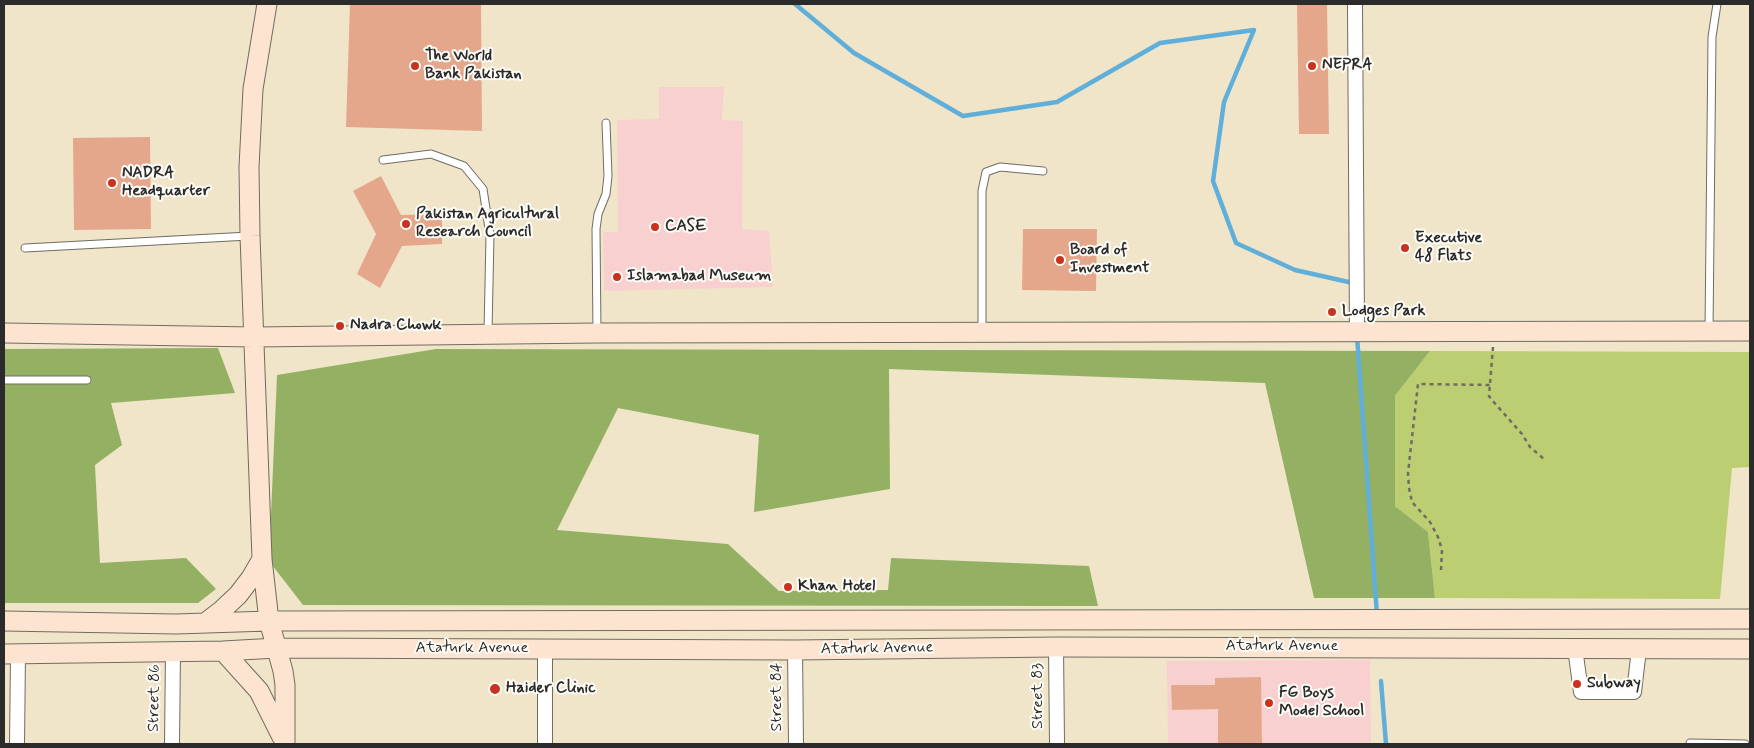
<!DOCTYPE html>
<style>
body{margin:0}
#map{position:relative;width:1754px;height:748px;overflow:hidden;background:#f0e5c9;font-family:Mynerve,sans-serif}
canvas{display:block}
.frame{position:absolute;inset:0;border:5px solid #2b2b2b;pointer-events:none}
</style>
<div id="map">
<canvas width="1754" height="748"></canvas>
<div class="frame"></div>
</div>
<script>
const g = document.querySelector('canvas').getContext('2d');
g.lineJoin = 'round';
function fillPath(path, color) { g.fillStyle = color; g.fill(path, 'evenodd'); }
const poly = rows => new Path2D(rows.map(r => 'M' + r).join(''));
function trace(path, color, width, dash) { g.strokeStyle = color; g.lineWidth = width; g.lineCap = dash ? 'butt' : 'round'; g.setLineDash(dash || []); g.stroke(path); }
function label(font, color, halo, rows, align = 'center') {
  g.font = font + ' Mynerve,sans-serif'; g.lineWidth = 4; g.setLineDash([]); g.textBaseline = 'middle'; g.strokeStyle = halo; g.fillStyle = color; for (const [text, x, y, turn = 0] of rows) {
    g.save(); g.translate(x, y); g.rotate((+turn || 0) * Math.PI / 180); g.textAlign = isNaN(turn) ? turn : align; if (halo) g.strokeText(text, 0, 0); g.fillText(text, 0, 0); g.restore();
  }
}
fillPath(poly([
 [659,87,724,87,722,120,743,121,742,229,769,231,773,287,604,291,603,232,618,232,617,120,659,119],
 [1370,660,1371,744,1168,744,1167,661]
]), '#f7d0cf');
fillPath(poly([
 [1430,351,1750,352,1750,467,1732,468,1720,599,1435,598,1428,532,1395,506,1395,396]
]), '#bbce71');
fillPath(poly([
 [218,348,235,393,111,403,122,445,95,465,100,563,186,558,216,589,198,603,4,603,4,349],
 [436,349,1430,351,1395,396,1395,506,1428,532,1435,598,1314,598,1265,383,889,369,890,489,754,512,759,435,618,408,557,530,728,544,779,591,888,590,891,558,1089,566,1098,606,303,605,269,561,277,375]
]), '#94b163');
trace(poly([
 [795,4,854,53,963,116,1057,102,1160,43,1254,30,1224,102,1213,181,1236,243,1295,270,1353,283,1354,285],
 [1357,336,1377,615],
 [1381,681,1386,744]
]), '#60afda', 4.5);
fillPath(poly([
 [350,4,481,4,482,131,346,127],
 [1297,4,1327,4,1329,134,1299,134],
 [150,137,151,229,74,230,73,138],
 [381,176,401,215,442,214,442,244,402,246,380,288,357,274,376,234,353,191],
 [1023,229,1097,229,1096,291,1022,290],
 [1261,677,1262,744,1218,744,1218,709,1172,710,1171,685,1215,685,1215,678]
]), '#e5a78c');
const lane = poly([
 [383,160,431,154,464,166,483,189,490,235,488,332],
 [25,248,249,236],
 [1709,331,1712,37,1717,4],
 [597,333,596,229,598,214,606,194,608,176,606,123],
 [982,333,982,191,986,172,1000,167,1043,171],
 [4,380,87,380],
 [1690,743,1745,744]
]);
const street = poly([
 [1355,4,1357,331],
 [1056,647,1057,744],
 [1575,648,1581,692,1634,692,1639,649],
 [545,649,545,744],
 [795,650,796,744],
 [17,744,18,654],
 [172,744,173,652]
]);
const secondary = poly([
 [267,4,253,89,249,167,250,236,262,559,269,621,283,671,285,685,285,744],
 [4,333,254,337,597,333,1750,331],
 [4,621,176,624,269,621,1750,619],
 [205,623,222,610,238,595,251,578,262,559],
 [223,651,259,691,282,737],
 [4,654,223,651,277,648,795,650,1056,647,1750,649]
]);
trace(lane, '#706c62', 9);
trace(street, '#706c62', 16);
trace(secondary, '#706c62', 21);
trace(poly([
 [1493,347,1489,396,1491,399,1522,434,1530,447,1544,459],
 [1441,570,1442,550,1438,537,1430,522,1412,502,1409,488,1408,473,1418,384,1491,385]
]), '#706c62', 2.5, [4, 4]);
trace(lane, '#fff', 7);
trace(street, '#fff', 14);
trace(secondary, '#fde4d0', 19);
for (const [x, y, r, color] of [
 [415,66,5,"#c8321e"],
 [1312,66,5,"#c8321e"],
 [112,183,5,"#c8321e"],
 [406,224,5,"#c8321e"],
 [655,227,5,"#c8321e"],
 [1405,248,5,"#c8321e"],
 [1060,260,5,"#c8321e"],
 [617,277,5,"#c8321e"],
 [1332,312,5,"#c8321e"],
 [340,326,5,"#c8321e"],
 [788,587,5,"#c8321e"],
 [1577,684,5,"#c8321e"],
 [495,689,6,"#c8321e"],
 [1269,703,5,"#c8321e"]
]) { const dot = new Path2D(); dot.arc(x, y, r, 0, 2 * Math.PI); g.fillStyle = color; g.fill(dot); trace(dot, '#fdfcf7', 2); }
label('bold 16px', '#2b2b2b', '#fdfcf7', [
 ["The World",425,57],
 ["Bank Pakistan",425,75],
 ["NEPRA",1322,66],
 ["NADRA",122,174],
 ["Headquarter",122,192],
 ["Pakistan Agricultural",416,215],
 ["Research Council",416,233],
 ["CASE",665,227],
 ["Executive",1415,239],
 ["48 Flats",1415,257],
 ["Board of",1070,251],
 ["Investment",1070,269],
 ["Islamabad Museum",627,277],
 ["Lodges Park",1342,312],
 ["Nadra Chowk",350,326],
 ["Khan Hotel",798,587],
 ["Subway",1587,684],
 ["Haider Clinic",506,689],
 ["FG Boys",1279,694],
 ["Model School",1279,712]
], 'left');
label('16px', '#2b2b2b', '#fdfcf7', [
 ["Ataturk Avenue",1282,647],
 ["Ataturk Avenue",472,649],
 ["Ataturk Avenue",877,649,-1],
 ["Street 83",1039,696,-90],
 ["Street 84",778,697,-90],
 ["Street 86",155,698,-89]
]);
</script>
